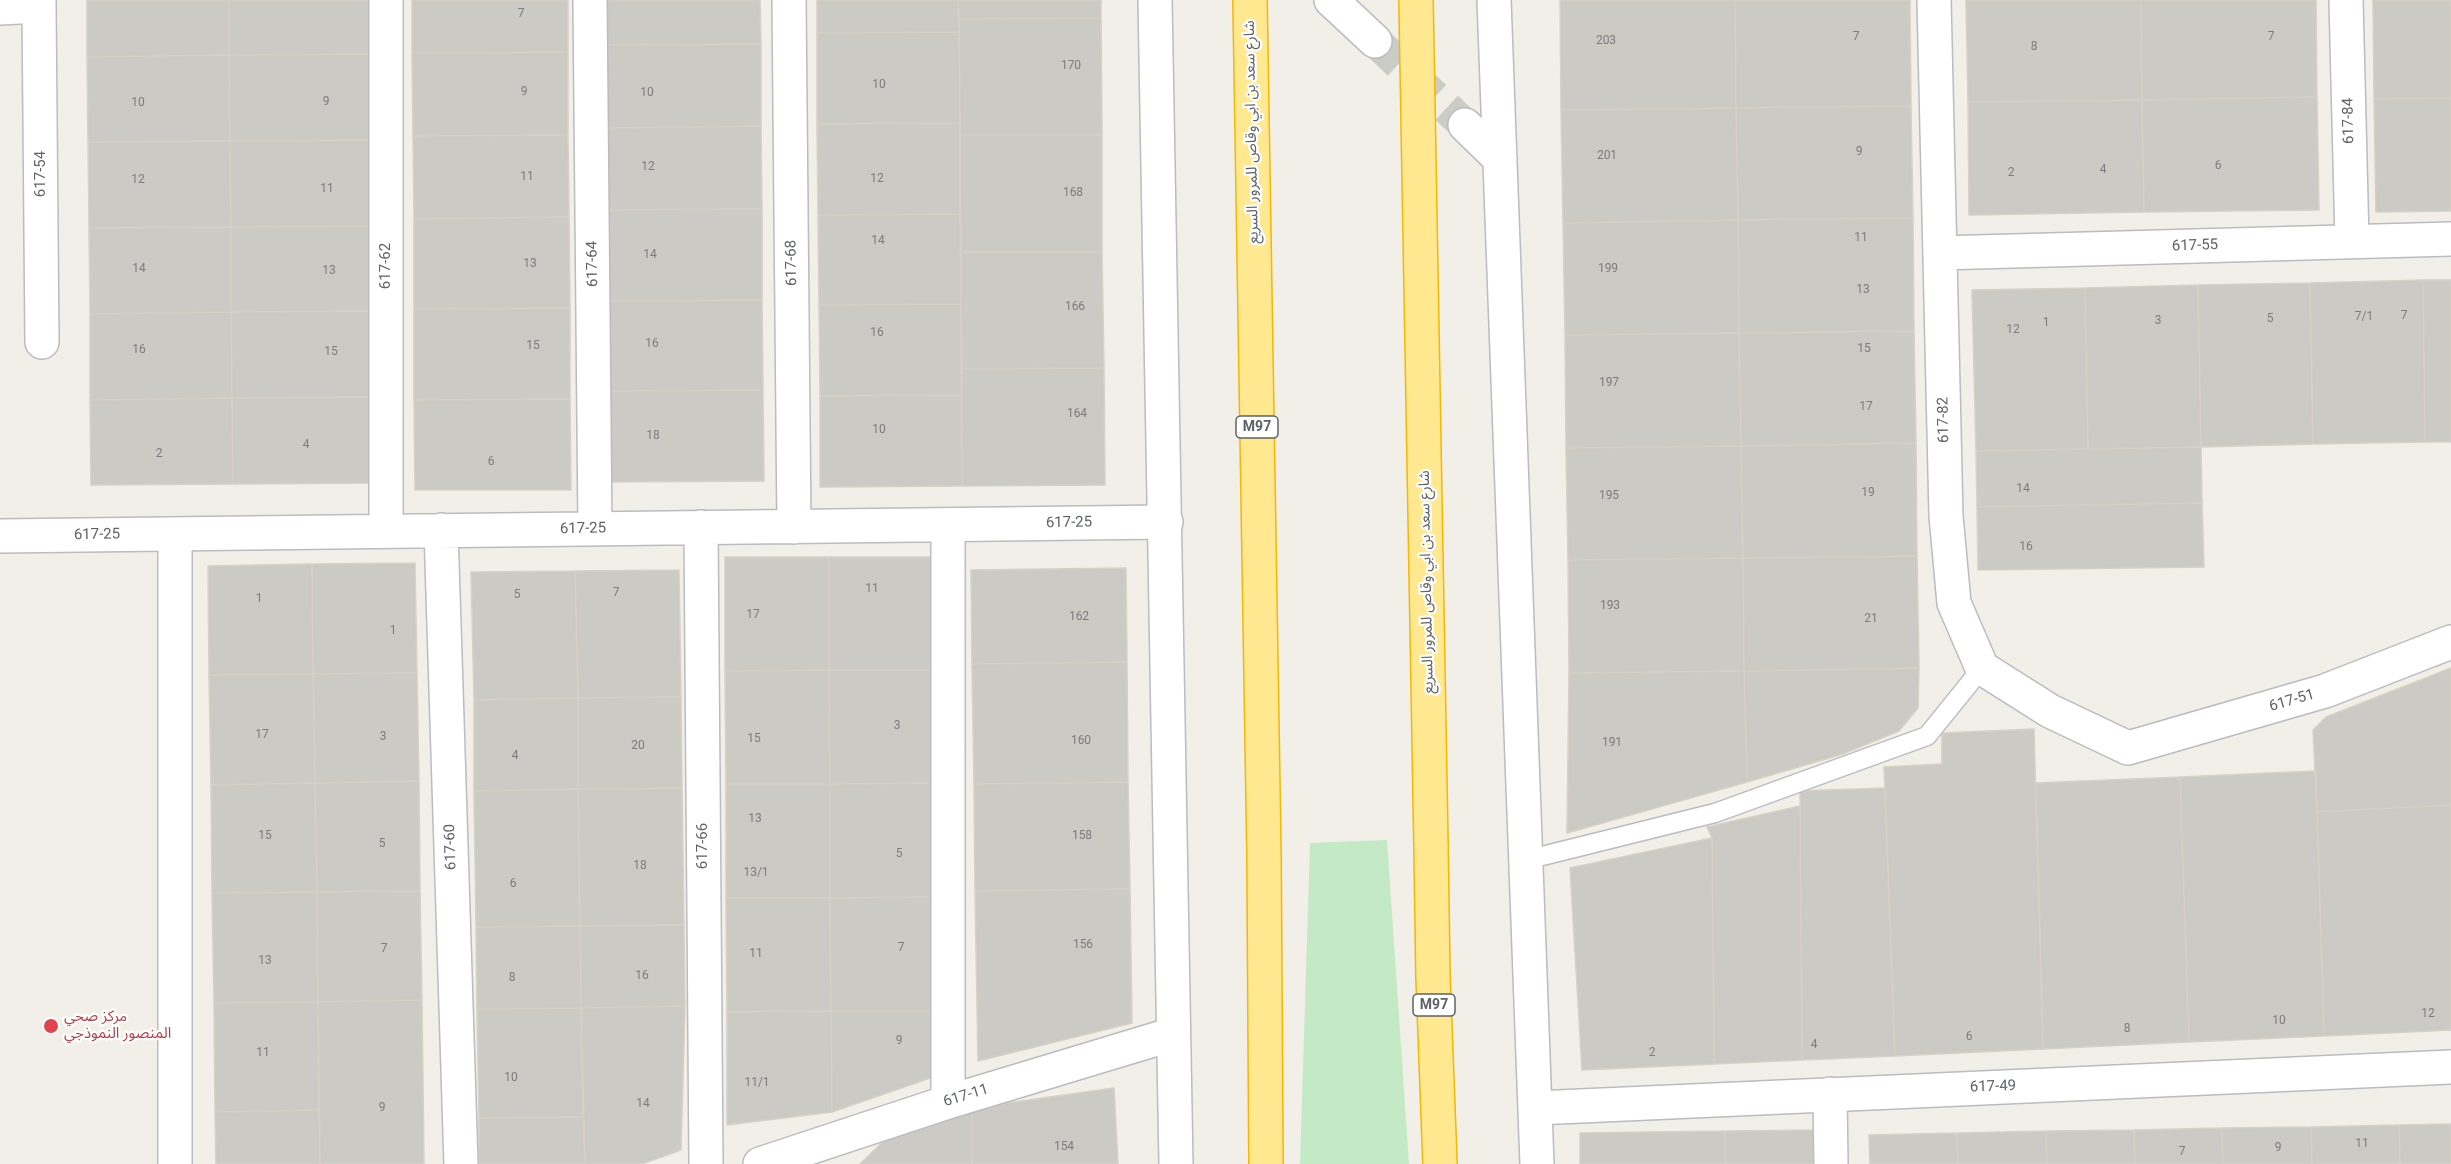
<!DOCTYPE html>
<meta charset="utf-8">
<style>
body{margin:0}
canvas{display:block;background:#f1efe7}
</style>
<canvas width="2451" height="1164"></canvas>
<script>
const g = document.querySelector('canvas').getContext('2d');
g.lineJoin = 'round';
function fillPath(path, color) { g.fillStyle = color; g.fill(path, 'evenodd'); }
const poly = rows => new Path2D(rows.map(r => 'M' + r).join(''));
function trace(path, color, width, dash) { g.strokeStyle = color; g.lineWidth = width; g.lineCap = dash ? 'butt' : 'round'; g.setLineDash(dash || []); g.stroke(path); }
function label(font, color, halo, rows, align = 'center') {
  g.font = font + ' Roboto,"Noto Sans Arabic",sans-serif'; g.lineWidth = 4.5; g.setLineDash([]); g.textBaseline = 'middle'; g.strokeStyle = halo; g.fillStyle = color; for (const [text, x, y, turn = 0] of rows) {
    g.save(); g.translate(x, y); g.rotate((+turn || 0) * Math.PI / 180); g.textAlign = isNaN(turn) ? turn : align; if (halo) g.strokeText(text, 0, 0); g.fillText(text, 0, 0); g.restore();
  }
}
fillPath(poly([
 [1387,840,1409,1164,1300,1164,1310,843]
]), '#c3e9c5');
const building = poly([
 [87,0,229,0,229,55,87,57,87,0],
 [229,0,371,0,371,54,229,55,229,0],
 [412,0,568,0,568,52,412,53,412,0],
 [605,0,760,0,761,44,605,45,605,0],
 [817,0,958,0,959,32,817,33,817,0],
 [958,0,1101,0,1101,18,959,19,958,0],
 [1560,0,1735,0,1736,108,1561,110,1560,0],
 [1735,0,1910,0,1911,106,1736,108,1735,0],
 [1966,0,2141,0,2142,100,1968,102,1966,0],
 [2141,0,2316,0,2317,97,2142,100,2141,0],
 [2373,0,2451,0,2451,98,2374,99,2373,0],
 [1101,18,1102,135,960,135,959,19,1101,18],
 [959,32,960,123,817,124,817,33,959,32],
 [761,44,761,126,606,128,605,45,761,44],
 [568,52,568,135,413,136,412,53,568,52],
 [371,54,372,140,230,141,229,55,371,54],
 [229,55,230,141,88,142,87,57,229,55],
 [2317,97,2319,210,2144,212,2142,100,2317,97],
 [2451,98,2451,211,2376,212,2374,99,2451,98],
 [2142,100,2144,212,1969,215,1968,102,2142,100],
 [1911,106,1913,218,1738,220,1736,108,1911,106],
 [1736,108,1738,220,1563,223,1561,110,1736,108],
 [960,123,960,214,818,215,817,124,960,123],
 [761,126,762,209,607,210,606,128,761,126],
 [568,135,569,217,414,219,413,136,568,135],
 [960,135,1102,135,1102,252,961,252,960,135],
 [372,140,373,226,231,227,230,141,372,140],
 [230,141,231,227,89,228,88,142,230,141],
 [762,209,762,300,607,301,607,210,762,209],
 [960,214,961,304,819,305,818,215,960,214],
 [569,217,570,308,414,309,414,219,569,217],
 [1913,218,1914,331,1739,333,1738,220,1913,218],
 [1738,220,1739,333,1565,335,1563,223,1738,220],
 [373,226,373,311,231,312,231,227,373,226],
 [231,227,231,312,90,314,89,228,231,227],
 [961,252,1102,252,1104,368,961,369,961,252],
 [2423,280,2451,280,2451,442,2425,442,2423,280],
 [2423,280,2425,442,2313,444,2310,283,2423,280],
 [2310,283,2313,444,2201,447,2198,285,2310,283],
 [2198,285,2201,447,2088,449,2085,288,2198,285],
 [2085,288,2088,449,1976,451,1972,290,2085,288],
 [762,300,763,390,607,391,607,301,762,300],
 [961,304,962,395,820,396,819,305,961,304],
 [570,308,570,399,414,400,414,309,570,308],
 [373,311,374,397,232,398,231,312,373,311],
 [231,312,232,398,90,400,90,314,231,312],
 [1914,331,1916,443,1741,446,1739,333,1914,331],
 [1739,333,1741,446,1566,448,1565,335,1739,333],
 [1104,368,1105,485,962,486,961,369,1104,368],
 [763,390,764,481,608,482,607,391,763,390],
 [962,395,962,486,820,487,820,396,962,395],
 [374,397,375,483,233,484,232,398,374,397],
 [232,398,233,484,91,485,90,400,232,398],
 [570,399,571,490,415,490,414,400,570,399],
 [1916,443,1917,556,1743,558,1741,446,1916,443],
 [1741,446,1743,558,1568,560,1566,448,1741,446],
 [2201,447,2202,503,1977,507,1976,451,2201,447],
 [2202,503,2204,567,1978,570,1977,507,2202,503],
 [1917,556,1919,668,1744,671,1743,558,1917,556],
 [725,557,829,557,829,670,725,671,725,557],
 [829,557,933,557,934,670,829,670,829,557],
 [1743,558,1744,671,1569,673,1568,560,1743,558],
 [415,563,417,673,313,674,312,564,415,563],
 [312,564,313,674,209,675,208,566,312,564],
 [1126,568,1127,662,972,664,971,570,1126,568],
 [679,570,681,697,578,698,575,571,679,570],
 [575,571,578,698,474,700,471,572,575,571],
 [1127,662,1128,782,974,784,972,664,1127,662],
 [1919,668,1918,708,1899,731,1843,754,1747,782,1744,671,1919,668],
 [2451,668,2451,805,2317,812,2313,730,2326,717,2451,668],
 [829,670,934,670,934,783,830,784,829,670],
 [829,670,830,784,726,784,725,671,829,670],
 [1744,671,1747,782,1567,833,1569,673,1744,671],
 [417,673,419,781,315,783,313,674,417,673],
 [313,674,315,783,211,785,209,675,313,674],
 [681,697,682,788,578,789,578,698,681,697],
 [578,698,578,789,474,791,474,700,578,698],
 [2034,729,2043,1049,1895,1056,1884,767,1942,764,1942,733,2034,729],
 [2316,771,2324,1036,2189,1042,2180,777,2316,771],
 [2180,777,2189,1042,2043,1049,2036,783,2180,777],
 [419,781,420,891,317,892,315,783,419,781],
 [1128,782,1130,889,975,891,974,784,1128,782],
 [315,783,317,892,212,893,211,785,315,783],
 [934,783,935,897,830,898,830,784,934,783],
 [726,784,830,784,830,898,726,898,726,784],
 [682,788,684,925,580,926,578,789,682,788],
 [1885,788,1895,1056,1802,1060,1800,791,1885,788],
 [578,789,580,926,476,927,474,791,578,789],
 [2451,805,2451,1030,2324,1036,2317,812,2451,805],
 [1800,806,1802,1060,1714,1064,1712,838,1707,827,1800,806],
 [1712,838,1714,1064,1582,1070,1570,868,1712,838],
 [1130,889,1132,1023,978,1061,975,891,1130,889],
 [420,891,422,1000,318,1002,317,892,420,891],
 [317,892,318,1002,214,1003,212,893,317,892],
 [935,897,936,1011,831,1011,830,898,935,897],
 [726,898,830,898,831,1011,727,1012,726,898],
 [684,925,685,1006,581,1008,580,926,684,925],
 [580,926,581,1008,477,1009,476,927,580,926],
 [422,1000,424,1164,320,1164,318,1002,422,1000],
 [318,1002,319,1110,215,1112,214,1003,318,1002],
 [685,1006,681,1150,642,1164,585,1164,581,1008,685,1006],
 [581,1008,583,1117,479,1118,477,1009,581,1008],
 [831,1011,936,1011,936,1076,832,1112,831,1011],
 [831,1011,832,1112,727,1125,727,1012,831,1011],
 [1114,1088,1118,1164,972,1164,972,1108,1114,1088],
 [972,1108,972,1164,860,1164,889,1136,972,1108],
 [319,1110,320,1164,216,1164,215,1112,319,1110],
 [583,1117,585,1164,479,1164,479,1118,583,1117],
 [2451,1124,2451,1164,2400,1164,2399,1125,2451,1124],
 [2399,1125,2400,1164,2312,1164,2311,1127,2399,1125],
 [2311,1127,2312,1164,2223,1164,2222,1128,2311,1127],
 [2222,1128,2223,1164,2135,1164,2134,1130,2222,1128],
 [1814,1130,1814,1164,1726,1164,1725,1131,1814,1130],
 [2134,1130,2135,1164,2047,1164,2046,1131,2134,1130],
 [1725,1131,1726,1164,1580,1164,1580,1133,1725,1131],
 [2046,1131,2047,1164,1958,1164,1957,1133,2046,1131],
 [1957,1133,1958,1164,1870,1164,1869,1135,1957,1133]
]);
fillPath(building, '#cccac4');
trace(building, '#d6d1c5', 1.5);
trace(poly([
 [1375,41,1465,125]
]), '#ccccc7', 33, [33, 16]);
const service = poly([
 [1526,860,1715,813,1927,736,1982,668]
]);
const minor = poly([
 [590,0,595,529],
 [789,0,794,527],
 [1934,0,1946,516,1954,603,1982,668,2050,711,2128,748,2325,691,2451,642],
 [2346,0,2352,241],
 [39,6,42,342],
 [0,8,39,6,39,0],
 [1940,253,2451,239],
 [948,525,948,1102],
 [701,527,706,1164],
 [441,530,461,1164],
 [386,531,386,0],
 [0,536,1166,522],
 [1830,1094,1831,1164],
 [1536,1108,2451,1067],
 [175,1164,175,534],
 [760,1164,948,1102,1173,1034]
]);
const tertiary = poly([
 [1155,0,1176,1164],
 [1331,0,1375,41],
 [1494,0,1537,1164],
 [1465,125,1500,159]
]);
const motorway = poly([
 [1250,0,1264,855,1266,1164],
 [1431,846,1433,977,1440,1164]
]);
trace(service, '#b9bcc0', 21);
trace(minor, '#b9bcc0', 36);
trace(tertiary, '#b9bcc0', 36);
trace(motorway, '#f7b600', 36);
trace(service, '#fff', 18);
trace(minor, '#fff', 33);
trace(tertiary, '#fff', 33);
trace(motorway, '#ffe88f', 33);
const motorwayBridge = poly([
 [1416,0,1431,846]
]);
trace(motorwayBridge, '#f7b600', 36, []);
trace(motorwayBridge, '#ffe88f', 33);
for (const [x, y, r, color] of [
 [51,1026,8,"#e0444e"]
]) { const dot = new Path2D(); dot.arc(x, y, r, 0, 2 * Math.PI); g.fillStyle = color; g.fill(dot); trace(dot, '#fff', 2); }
label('12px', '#7a7c7e', null, [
 ["7",521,14],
 ["7",1856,37],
 ["7",2271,37],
 ["203",1606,41],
 ["8",2034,47],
 ["170",1071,66],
 ["10",879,85],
 ["9",524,92],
 ["10",647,93],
 ["9",326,102],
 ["10",138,103],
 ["9",1859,152],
 ["201",1607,156],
 ["6",2218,166],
 ["12",648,167],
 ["4",2103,170],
 ["2",2011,173],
 ["11",527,177],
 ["12",877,179],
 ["12",138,180],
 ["11",327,189],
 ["168",1073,193],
 ["11",1861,238],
 ["14",878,241],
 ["14",650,255],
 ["13",530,264],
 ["14",139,269],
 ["199",1608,269],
 ["13",329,271],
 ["13",1863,290],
 ["166",1075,307],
 ["7",2404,316],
 ["7/1",2364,317],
 ["5",2270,319],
 ["3",2158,321],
 ["1",2046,323],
 ["12",2013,330],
 ["16",877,333],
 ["16",652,344],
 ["15",533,346],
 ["15",1864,349],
 ["16",139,350],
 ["15",331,352],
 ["197",1609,383],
 ["17",1866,407],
 ["164",1077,414],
 ["10",879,430],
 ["18",653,436],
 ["4",306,445],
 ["2",159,454],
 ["6",491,462],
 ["14",2023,489],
 ["19",1868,493],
 ["195",1609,496],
 ["16",2026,547],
 ["11",872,589],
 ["7",616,593],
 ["5",517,595],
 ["1",259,599],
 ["193",1610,606],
 ["17",753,615],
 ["162",1079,617],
 ["21",1871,619],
 ["1",393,631],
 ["3",897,726],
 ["17",262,735],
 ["3",383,737],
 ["15",754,739],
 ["160",1081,741],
 ["191",1612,743],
 ["20",638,746],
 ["4",515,756],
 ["13",755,819],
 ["15",265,836],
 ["158",1082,836],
 ["5",382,844],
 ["5",899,854],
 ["18",640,866],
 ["13/1",756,873],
 ["6",513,884],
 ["156",1083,945],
 ["7",901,948],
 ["7",384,949],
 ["11",756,954],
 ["13",265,961],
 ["16",642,976],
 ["8",512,978],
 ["12",2428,1014],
 ["10",2279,1021],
 ["8",2127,1029],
 ["6",1969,1037],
 ["9",899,1041],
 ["4",1814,1045],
 ["11",263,1053],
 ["2",1652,1053],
 ["10",511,1078],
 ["11/1",757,1083],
 ["14",643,1104],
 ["9",382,1108],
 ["11",2362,1144],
 ["154",1064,1147],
 ["9",2278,1148],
 ["7",2182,1152]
]);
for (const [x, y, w] of [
 [1257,427,42],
 [1434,1005,42]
]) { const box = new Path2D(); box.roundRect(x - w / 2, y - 11, w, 22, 4.5); g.fillStyle = '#fff'; g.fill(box); trace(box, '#5e6267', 1.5); }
label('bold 14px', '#5e6267', null, [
 ["M97",1257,427],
 ["M97",1434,1005]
]);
label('15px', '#5e6267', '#fff', [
 ["617-84",2349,121,-91],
 ["شارع سعد بن ابي وقاص للمرور السريع",1252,132,-91],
 ["617-54",41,174,-90],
 ["617-55",2195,246,-2],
 ["617-68",792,263,-91],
 ["617-64",593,264,-91],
 ["617-62",386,266,-90],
 ["617-82",1944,420,-91],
 ["617-25",1069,523,-1],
 ["617-25",583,529,-1],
 ["617-25",97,535,-1],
 ["شارع سعد بن ابي وقاص للمرور السريع",1427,582,-91],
 ["617-51",2292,701,-16],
 ["617-66",703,846,-90],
 ["617-60",451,847,-92],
 ["617-49",1993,1087,-2],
 ["617-11",966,1096,-17]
]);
label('15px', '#be3a42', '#fff', [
 ["مركز صحي",64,1017],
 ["المنصور النموذجي",64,1034]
], 'left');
</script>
